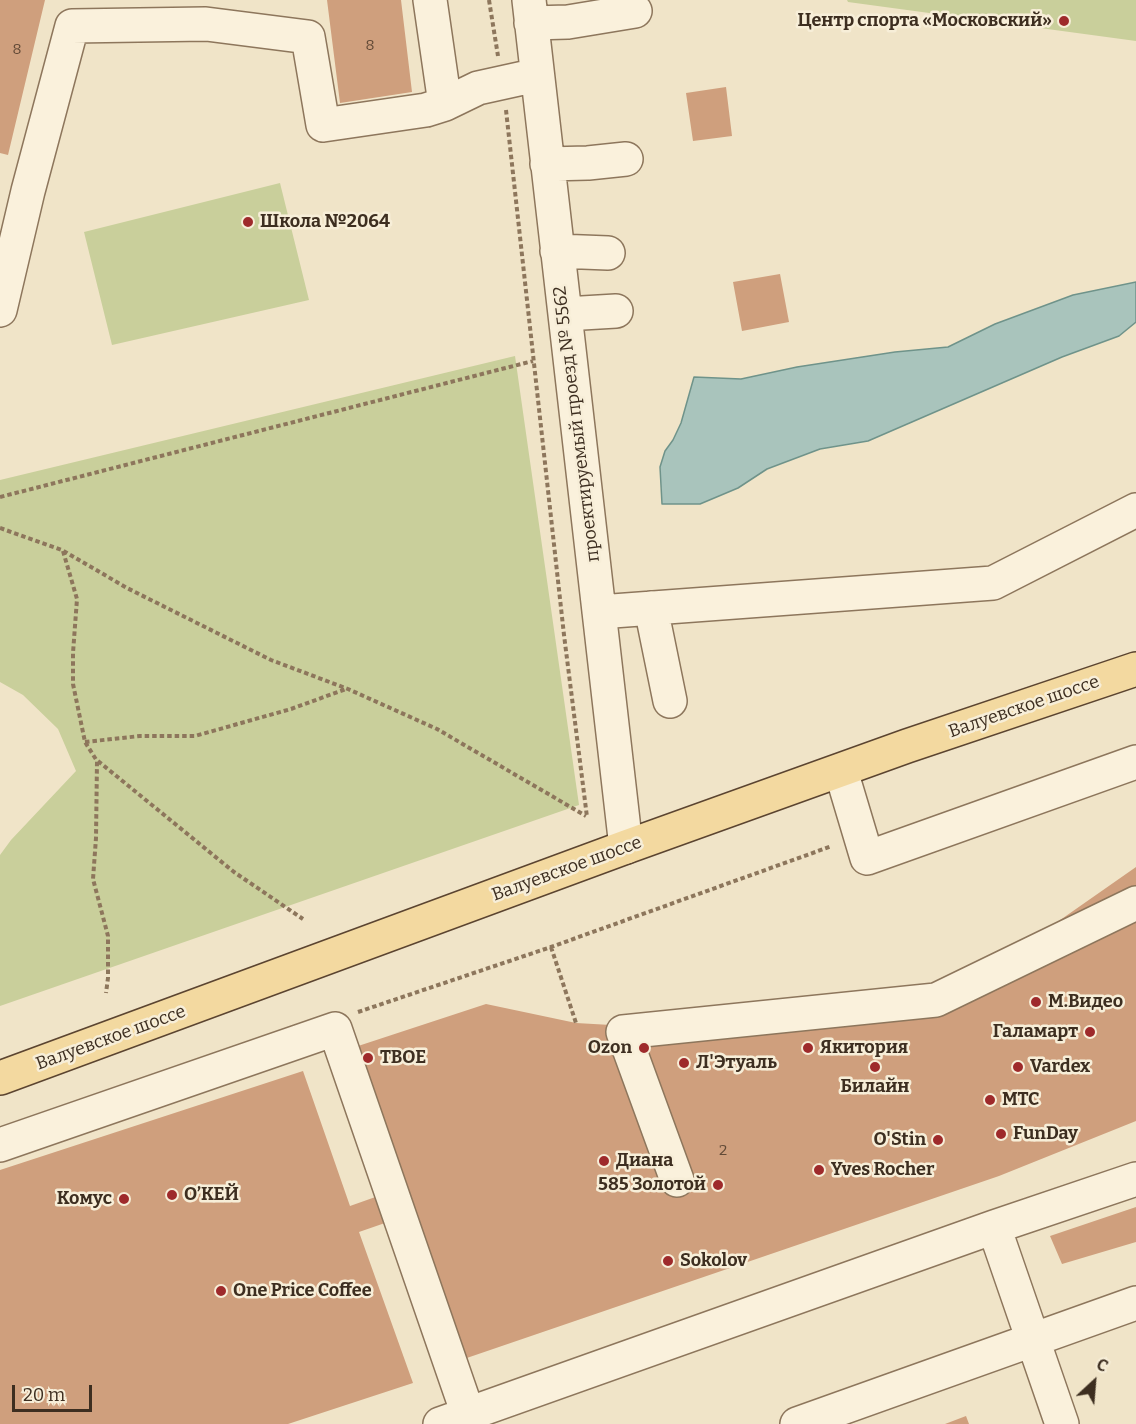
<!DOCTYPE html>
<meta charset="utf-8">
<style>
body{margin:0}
#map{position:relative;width:1136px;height:1424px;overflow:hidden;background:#f0e4c8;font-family:Bitter,serif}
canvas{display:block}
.north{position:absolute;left:1064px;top:1352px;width:60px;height:60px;-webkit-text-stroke:4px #f7eed8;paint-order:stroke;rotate:26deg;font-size:16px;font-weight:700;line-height:24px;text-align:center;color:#3d2e20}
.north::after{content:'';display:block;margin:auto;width:21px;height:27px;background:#3d2e20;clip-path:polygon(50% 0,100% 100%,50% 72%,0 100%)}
.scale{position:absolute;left:12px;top:1385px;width:80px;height:27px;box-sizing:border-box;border:3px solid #3d2e20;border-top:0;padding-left:8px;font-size:18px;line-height:21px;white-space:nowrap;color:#3d2e20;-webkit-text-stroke:4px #f7eed8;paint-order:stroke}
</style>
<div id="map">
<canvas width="1136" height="1424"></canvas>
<div class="north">С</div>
<div class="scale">20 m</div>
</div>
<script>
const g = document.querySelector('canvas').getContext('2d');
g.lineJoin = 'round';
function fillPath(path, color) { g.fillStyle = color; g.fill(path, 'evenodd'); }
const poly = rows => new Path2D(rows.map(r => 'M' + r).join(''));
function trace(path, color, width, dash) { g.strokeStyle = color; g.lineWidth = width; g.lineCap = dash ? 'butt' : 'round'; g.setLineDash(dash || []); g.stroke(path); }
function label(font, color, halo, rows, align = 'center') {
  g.font = font + ' Bitter,serif'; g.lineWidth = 5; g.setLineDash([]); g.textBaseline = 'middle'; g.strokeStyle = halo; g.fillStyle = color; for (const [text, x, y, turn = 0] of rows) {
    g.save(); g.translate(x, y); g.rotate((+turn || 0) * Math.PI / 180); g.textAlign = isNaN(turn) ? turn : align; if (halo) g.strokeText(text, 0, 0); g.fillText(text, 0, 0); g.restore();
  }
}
fillPath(poly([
 [847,0,1136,0,1136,41,848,2],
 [280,183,309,300,112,345,84,232],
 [515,356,579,805,0,1006,0,855,11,840,76,771,58,729,23,695,0,682,0,480]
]), '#c9cf9b');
const water = poly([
 [1136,282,1136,322,1119,336,1062,357,868,441,820,449,767,469,738,488,700,504,662,504,660,467,665,451,673,440,681,423,694,377,741,379,797,367,895,352,948,347,995,324,1073,295,1136,282]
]);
fillPath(water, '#a9c4bc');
trace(water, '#6f938a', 1.5);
fillPath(poly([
 [0,0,45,0,8,155,0,153],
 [327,0,401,0,412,92,340,103],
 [726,87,732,136,693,141,686,93],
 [780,274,789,322,742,331,733,282],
 [1136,867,1136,1121,999,1176,458,1361,408,1215,359,1232,413,1383,288,1424,0,1424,0,1170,303,1071,350,1206,398,1189,349,1049,486,1004,576,1023,716,1031,929,987,1033,939],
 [1136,1207,1136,1242,1062,1264,1050,1236],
 [966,1416,969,1424,945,1424]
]), '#cf9f7d');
const minor = poly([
 [430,0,445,104],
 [529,0,626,847],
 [531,23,568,22,635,11],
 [547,164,588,163,626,159],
 [557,251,608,253],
 [0,310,28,191,72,26,206,24,308,37,323,125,426,110,445,104,478,88,537,75],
 [565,314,616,311],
 [651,608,670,701],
 [599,612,993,583,1136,510],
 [841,771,867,858,1136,762],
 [0,1145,335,1029,468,1414],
 [677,1180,623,1032,936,1000,1136,903],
 [994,1227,1062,1424],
 [440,1424,994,1227,1136,1179],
 [797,1424,1136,1303]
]);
const major = poly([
 [0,1078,626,847,907,746,1136,669]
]);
trace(minor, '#8d765c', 36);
trace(major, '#5b4430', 36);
trace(poly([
 [489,0,498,56],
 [506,110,564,635,587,817],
 [0,497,533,361],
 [0,528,62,550,127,588,271,660,348,689,437,729,586,816],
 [63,551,77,599,73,653,73,684,85,742,97,761,96,838,93,879,108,936,108,978,106,993],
 [85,742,140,736,195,736,291,709,346,689],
 [98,761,234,872,303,919],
 [551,947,576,1023],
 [358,1012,551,947,832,846]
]), '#8d765c', 4, [4.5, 3]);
trace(minor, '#faf1dc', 33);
trace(major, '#f3d9a0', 33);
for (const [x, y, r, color] of [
 [1064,21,6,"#9e2a2b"],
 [248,222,6,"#9e2a2b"],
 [1036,1002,6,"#9e2a2b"],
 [1090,1032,6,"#9e2a2b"],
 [644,1048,6,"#9e2a2b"],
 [808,1048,6,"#9e2a2b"],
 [368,1058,6,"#9e2a2b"],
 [684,1063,6,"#9e2a2b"],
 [875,1067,6,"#9e2a2b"],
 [1018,1067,6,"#9e2a2b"],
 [990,1100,6,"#9e2a2b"],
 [1001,1134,6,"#9e2a2b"],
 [938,1140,6,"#9e2a2b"],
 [604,1161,6,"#9e2a2b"],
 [819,1170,6,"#9e2a2b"],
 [718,1185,6,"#9e2a2b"],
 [172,1195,6,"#9e2a2b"],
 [124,1199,6,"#9e2a2b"],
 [668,1261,6,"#9e2a2b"],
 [221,1291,6,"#9e2a2b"]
]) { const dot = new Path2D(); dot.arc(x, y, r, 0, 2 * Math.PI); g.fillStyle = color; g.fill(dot); trace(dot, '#f7eed8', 2); }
label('15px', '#624a37', null, [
 ["8",370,46],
 ["8",17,50],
 ["2",723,1151]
]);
label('bold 18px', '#3d2e20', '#f7eed8', [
 ["Центр спорта «Московский»",1052,21,"right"],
 ["Школа №2064",260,222],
 ["М.Видео",1048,1002],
 ["Галамарт",1078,1032,"right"],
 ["Ozon",632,1048,"right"],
 ["Якитория",820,1048],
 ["ТВОЕ",380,1058],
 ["Л'Этуаль",696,1063],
 ["Vardex",1030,1067],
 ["Билайн",875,1087,"center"],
 ["МТС",1002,1100],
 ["FunDay",1013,1134],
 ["O'Stin",926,1140,"right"],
 ["Диана",616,1161],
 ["Yves Rocher",831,1170],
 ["585 Золотой",706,1185,"right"],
 ["О’КЕЙ",184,1195],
 ["Комус",112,1199,"right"],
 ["Sokolov",680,1261],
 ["One Price Coffee",233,1291]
], 'left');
label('18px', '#3d2e20', '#f7eed8', [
 ["проектируемый проезд № 5562",577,424,-97],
 ["Валуевское шоссе",1024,707,-19],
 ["Валуевское шоссе",567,869,-20],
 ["Валуевское шоссе",111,1038,-20]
]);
</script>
